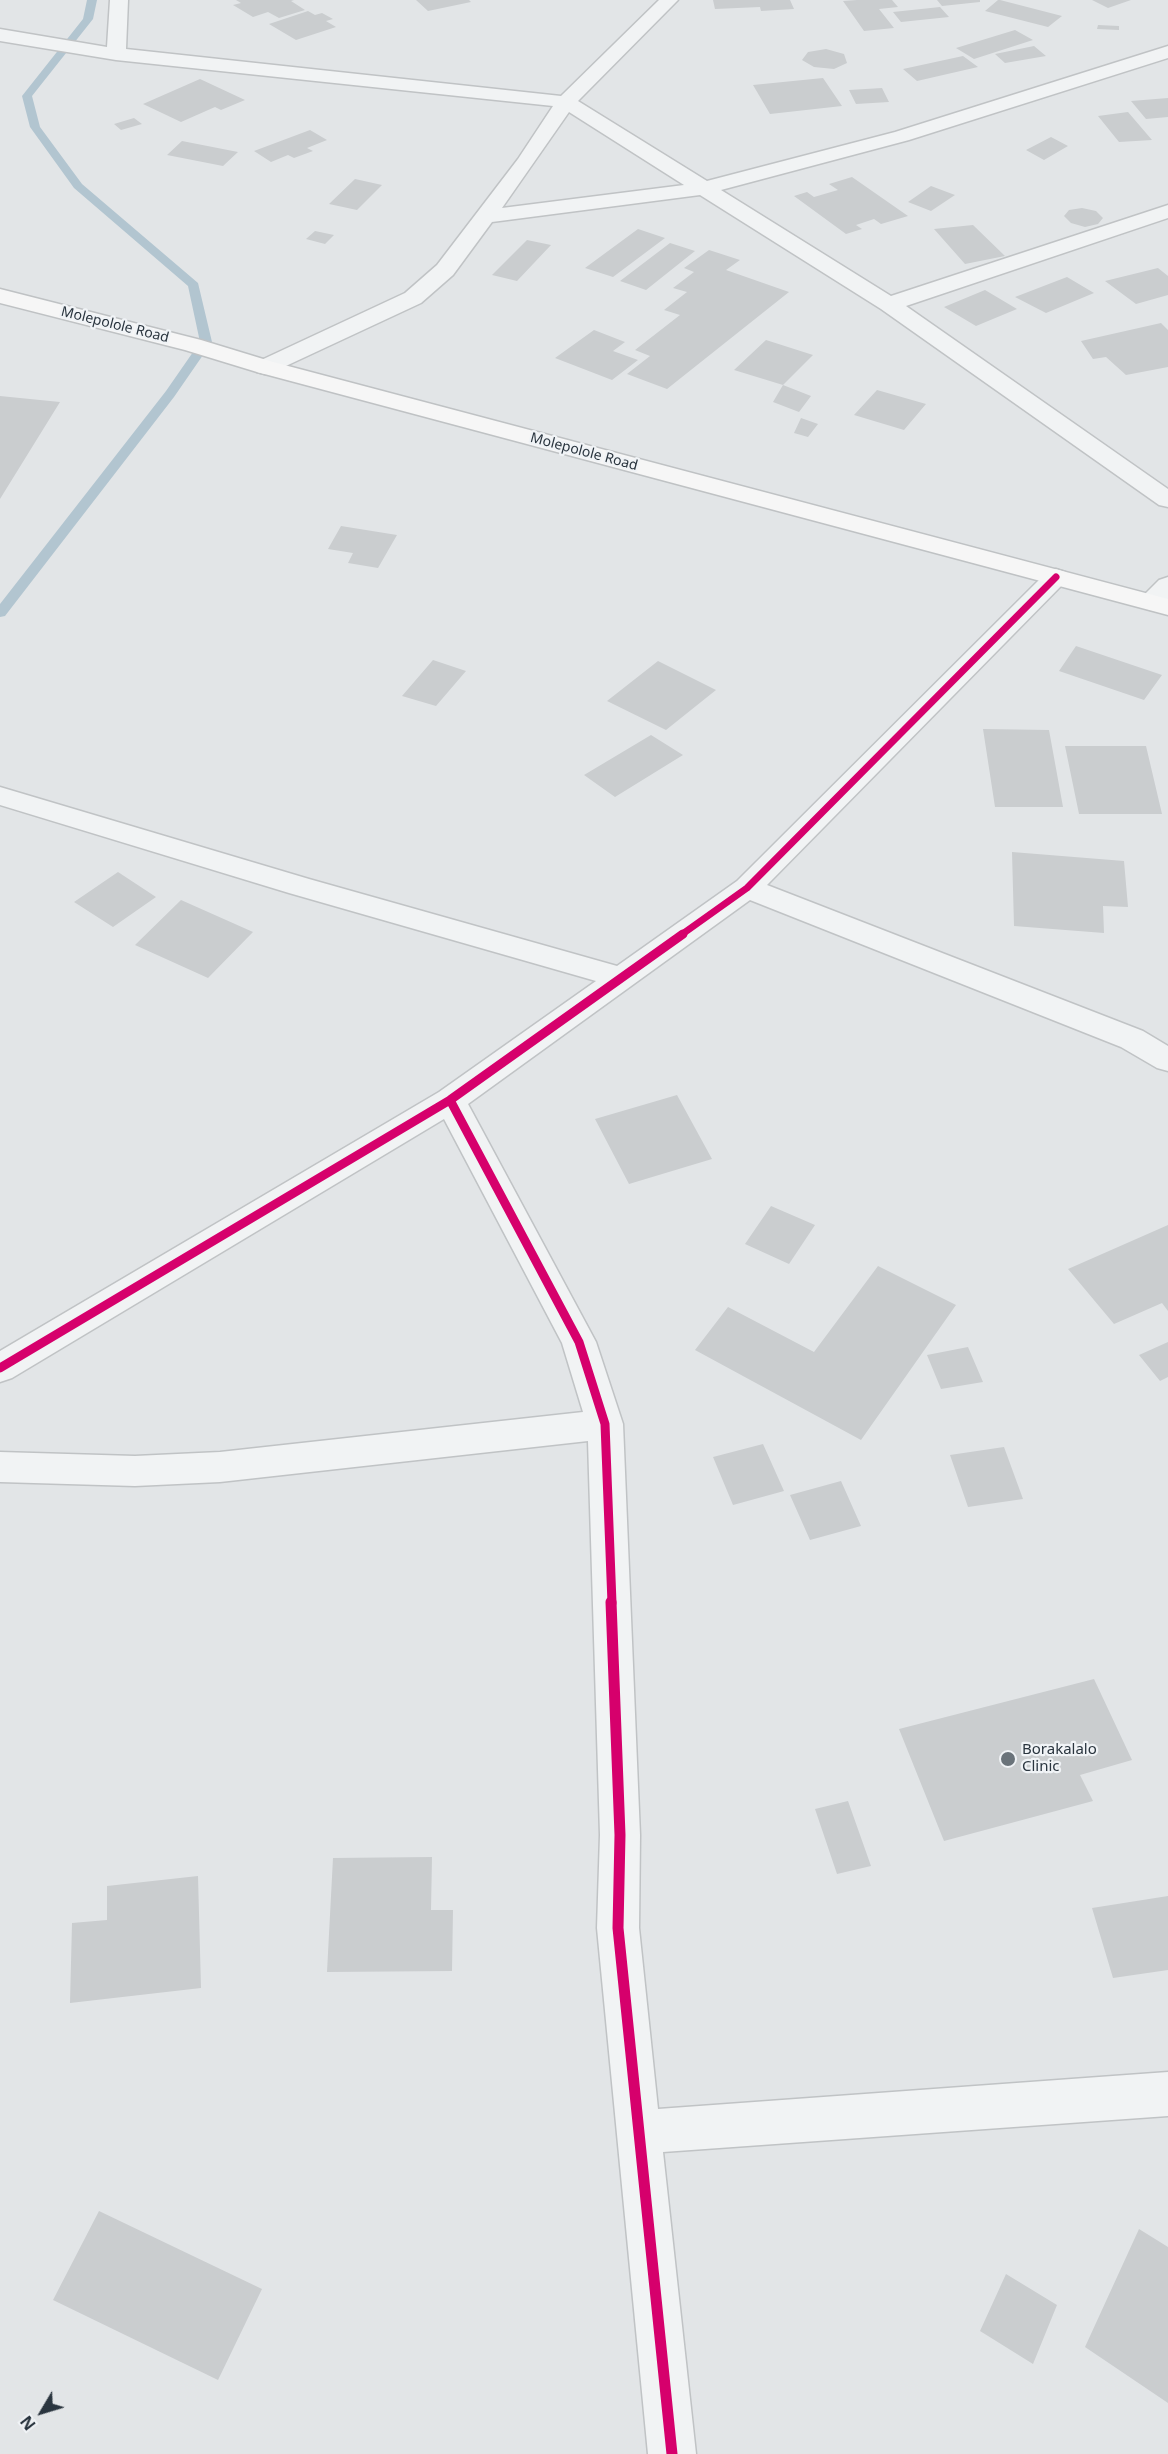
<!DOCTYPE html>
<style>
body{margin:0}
#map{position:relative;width:1168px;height:2454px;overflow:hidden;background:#e2e5e7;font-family:"Noto Sans",sans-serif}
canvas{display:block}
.north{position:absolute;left:12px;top:2382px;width:60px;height:60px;-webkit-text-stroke:4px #f0f3f6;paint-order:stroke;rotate:232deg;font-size:16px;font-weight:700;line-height:24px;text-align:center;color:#2a353f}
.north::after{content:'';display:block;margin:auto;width:21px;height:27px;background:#2a353f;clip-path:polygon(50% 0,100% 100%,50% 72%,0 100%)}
</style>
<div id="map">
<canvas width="1168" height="2454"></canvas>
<div class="north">N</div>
</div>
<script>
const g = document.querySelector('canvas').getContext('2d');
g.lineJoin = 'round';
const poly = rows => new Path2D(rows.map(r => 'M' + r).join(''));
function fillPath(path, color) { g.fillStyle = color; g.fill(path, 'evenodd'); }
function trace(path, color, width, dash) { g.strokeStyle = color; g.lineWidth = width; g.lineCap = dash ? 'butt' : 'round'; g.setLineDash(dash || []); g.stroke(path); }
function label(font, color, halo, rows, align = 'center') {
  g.font = font + ' "Noto Sans",sans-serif'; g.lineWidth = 4.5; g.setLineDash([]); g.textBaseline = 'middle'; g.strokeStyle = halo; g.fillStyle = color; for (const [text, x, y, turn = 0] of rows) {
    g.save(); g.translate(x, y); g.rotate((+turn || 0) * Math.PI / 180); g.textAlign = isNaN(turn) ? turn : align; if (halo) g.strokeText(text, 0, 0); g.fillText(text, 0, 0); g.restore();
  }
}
fillPath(poly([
 [87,0,97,0,93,19,32,96,40,127,82,184,198,283,212,342,174,397,5,616,0,617,0,604,166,391,200,342,188,286,74,188,30,127,22,96,83,19,87,0]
]), '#b2c5d0');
fillPath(poly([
 [236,0,294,0,291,1,305,10,279,18,268,12,253,17,233,5,241,3],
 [416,0,469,0,471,2,428,11],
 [713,0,790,0,794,9,761,11,760,7,715,9],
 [857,0,892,0,898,7,879,9,894,28,864,31,843,1],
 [937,0,980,0,980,2,942,6],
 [998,0,1000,0,1062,16,1048,27,985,11],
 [1092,0,1131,0,1108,8],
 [940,7,949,17,901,22,893,12],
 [308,11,315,15,322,13,333,19,326,21,336,27,296,40,269,24],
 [1098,25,1119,26,1119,30,1097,29],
 [1015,30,1033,40,974,59,956,48],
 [1034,46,1046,56,1005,63,995,54],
 [826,49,844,54,847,63,834,69,814,67,802,60,808,52],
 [963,56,978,67,917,81,903,69],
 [823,78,842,106,770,114,753,85],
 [200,79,245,100,221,110,215,107,181,122,143,104],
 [882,88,889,102,856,104,849,90],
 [1168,98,1168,117,1146,119,1131,101],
 [1128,112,1152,140,1119,142,1098,116],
 [134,118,142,124,121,130,114,124],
 [310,130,327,140,307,148,313,151,294,158,288,155,271,162,254,151],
 [1051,137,1068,146,1044,160,1026,150],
 [182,141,238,152,223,166,167,155],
 [852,177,908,216,881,224,874,219,856,225,862,229,846,234,794,196,807,192,814,197,838,190,829,184],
 [355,179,382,185,357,210,329,204],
 [931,186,955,195,931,211,908,202],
 [1082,208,1096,211,1103,218,1098,224,1085,227,1071,223,1064,216,1069,210],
 [973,225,1005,256,965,264,934,229],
 [638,229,665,238,613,277,585,268],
 [315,231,334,235,325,244,306,239],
 [527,240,551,245,517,281,492,275],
 [670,243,695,251,646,290,620,281],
 [709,250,740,260,726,270,789,292,667,389,627,374,650,356,635,350,680,315,664,310,687,292,673,288,694,272,684,268],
 [1158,268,1168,276,1168,295,1136,304,1105,281],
 [1067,277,1094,293,1046,313,1015,297],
 [985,290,1017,309,976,326,944,307],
 [1161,323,1168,330,1168,367,1126,375,1106,357,1093,359,1081,341],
 [594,330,625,342,613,351,638,360,612,380,555,358],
 [766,340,813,355,783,385,734,370],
 [783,385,811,396,799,412,773,402],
 [877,390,926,404,904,430,854,415],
 [0,396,60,402,0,499],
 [801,418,818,424,808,437,794,433],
 [341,526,397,535,378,568,348,563,353,553,328,549],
 [1076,646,1162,675,1144,700,1059,671],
 [433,660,466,671,436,706,402,696],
 [658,661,716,690,666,730,607,701],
 [983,729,1049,730,1063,807,995,807],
 [651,735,683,755,615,797,584,775],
 [1065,746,1146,746,1162,814,1079,814],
 [1012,852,1124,861,1128,907,1103,906,1104,933,1014,926],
 [118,872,156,897,113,927,74,902],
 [181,900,253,932,208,978,135,945],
 [677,1095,712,1159,629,1184,595,1119],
 [771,1206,815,1225,789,1264,745,1244],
 [1168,1225,1168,1311,1162,1303,1114,1324,1068,1269],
 [878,1266,956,1305,861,1440,695,1350,728,1307,814,1352],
 [1168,1342,1168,1377,1160,1381,1139,1355],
 [968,1347,983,1382,941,1389,927,1355],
 [763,1444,784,1491,733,1505,713,1457],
 [1004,1447,1023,1499,968,1507,950,1455],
 [841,1481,861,1526,810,1540,790,1495],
 [1094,1679,1132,1760,1080,1775,1093,1801,944,1841,899,1729],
 [848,1801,871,1866,837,1874,815,1809],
 [432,1857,431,1910,453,1910,452,1971,327,1972,333,1858],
 [198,1876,201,1988,70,2003,72,1923,107,1920,107,1886],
 [1168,1896,1168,1970,1113,1978,1092,1908],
 [99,2211,262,2289,218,2380,53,2300],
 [1139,2229,1168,2247,1168,2403,1085,2347],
 [1006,2274,1057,2305,1033,2364,980,2331]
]), '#cacdcf');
const minor = poly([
 [110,0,128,0,126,49,561,96,659,0,678,0,578,101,707,181,895,132,1168,46,1168,58,909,140,721,190,891,296,1168,205,1168,218,906,306,1168,489,1168,507,1159,505,881,309,700,195,492,222,453,275,421,303,273,372,265,374,257,372,254,367,257,362,405,293,437,265,518,159,553,106,116,60,0,41,0,29,107,47,110,0],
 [569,112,684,185,502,208,569,112],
 [1056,569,1065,572,1069,577,1065,582,767,885,1143,1031,1168,1046,1168,1071,1157,1068,1121,1047,750,900,468,1104,596,1342,623,1424,640,1835,639,1928,658,2109,1168,2072,1168,2116,663,2152,696,2454,648,2454,597,1928,600,1835,588,1441,220,1482,135,1486,0,1482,0,1452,135,1456,220,1452,583,1412,562,1343,444,1119,12,1378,0,1382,0,1351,439,1092,596,981,289,893,0,805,0,787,309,879,617,966,737,881,1047,572,1056,569],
 [1168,577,1168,599,1160,607,1151,610,1142,607,1138,602,1142,597,1159,580,1168,577]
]);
const major = poly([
 [0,289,201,340,273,362,1168,599,1168,615,257,372,185,350,0,303,0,289]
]);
trace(minor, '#c0c3c5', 3);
trace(major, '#bfc2c4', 3);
fillPath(minor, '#f1f3f4');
fillPath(major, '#f6f6f6');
trace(poly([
 [681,935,747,888,1056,577]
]), '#d6006c', 7);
trace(poly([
 [450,1100,579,1342,605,1424,612,1603],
 [0,1368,450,1100,683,934]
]), '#d6006c', 9);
trace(poly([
 [611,1602,620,1835,618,1928,672,2454]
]), '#d6006c', 11);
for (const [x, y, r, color] of [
 [1008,1759,8,"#6a737a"]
]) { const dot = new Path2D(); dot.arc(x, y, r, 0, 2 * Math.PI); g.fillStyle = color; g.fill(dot); trace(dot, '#f0f3f6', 2); }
label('14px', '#2a353f', '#f0f3f6', [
 ["Molepolole Road",115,325,14],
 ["Molepolole Road",584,452,15]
]);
label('15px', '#2a353f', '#f0f3f6', [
 ["Borakalalo",1022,1750],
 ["Clinic",1022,1767]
], 'left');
</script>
